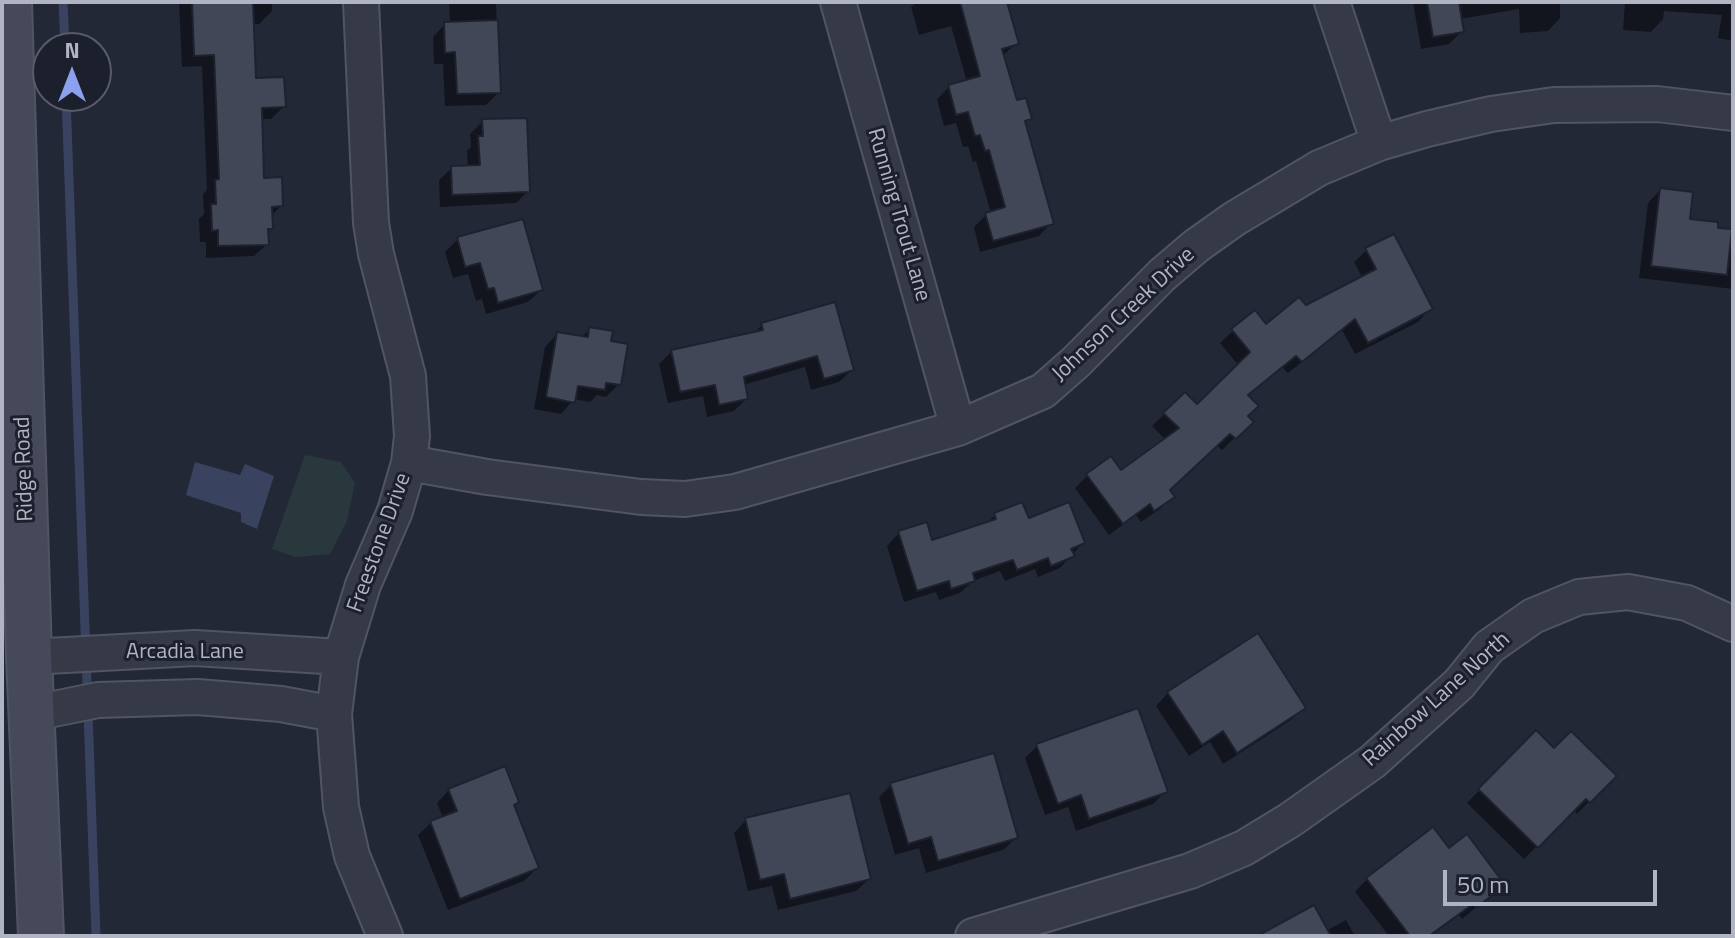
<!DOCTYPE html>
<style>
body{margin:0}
#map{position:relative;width:1735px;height:938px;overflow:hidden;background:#232837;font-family:"Titillium Web",sans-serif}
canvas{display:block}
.frame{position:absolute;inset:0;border:4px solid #b1b5c3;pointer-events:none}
.north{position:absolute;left:32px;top:32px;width:80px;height:80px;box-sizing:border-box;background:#1c1f2c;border:2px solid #585b68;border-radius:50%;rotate:0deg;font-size:22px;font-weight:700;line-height:32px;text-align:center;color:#b1b5c3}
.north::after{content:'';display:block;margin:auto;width:28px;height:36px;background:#8ca1ed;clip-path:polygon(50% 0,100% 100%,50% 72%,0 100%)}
.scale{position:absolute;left:1443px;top:870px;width:214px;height:36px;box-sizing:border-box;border:4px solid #b1b5c3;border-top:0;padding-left:10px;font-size:24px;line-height:28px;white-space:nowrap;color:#b1b5c3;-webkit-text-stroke:6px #1c1f2c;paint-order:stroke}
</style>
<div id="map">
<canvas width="1735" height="938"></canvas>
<div class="frame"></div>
<div class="north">N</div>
<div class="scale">50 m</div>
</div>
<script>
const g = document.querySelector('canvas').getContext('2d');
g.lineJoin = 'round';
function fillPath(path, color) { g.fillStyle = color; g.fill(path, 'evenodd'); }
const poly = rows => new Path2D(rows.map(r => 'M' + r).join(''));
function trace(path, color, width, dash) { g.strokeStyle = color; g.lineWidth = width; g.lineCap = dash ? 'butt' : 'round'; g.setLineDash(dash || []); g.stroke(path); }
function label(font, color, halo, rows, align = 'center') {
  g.font = font + ' "Titillium Web",sans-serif'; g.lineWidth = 6; g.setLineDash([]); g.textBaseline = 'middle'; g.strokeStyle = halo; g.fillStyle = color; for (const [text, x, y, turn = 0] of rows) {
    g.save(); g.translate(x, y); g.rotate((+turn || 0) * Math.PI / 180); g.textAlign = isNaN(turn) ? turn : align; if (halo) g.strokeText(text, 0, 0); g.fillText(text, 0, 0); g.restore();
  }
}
fillPath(poly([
 [305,455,341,462,355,483,347,521,330,554,296,557,272,549]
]), '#29383c');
fillPath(poly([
 [195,462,240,475,245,464,274,476,257,529,241,522,241,513,186,495]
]), '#39435f');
fillPath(poly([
 [179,2,272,2,272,11,259,24,252,24,254,80,284,106,271,119,260,119,262,180,281,206,271,216,271,228,266,233,267,244,254,256,206,258,206,242,200,242,199,219,204,214,203,194,207,190,202,66,182,67],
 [449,2,496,2,499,92,486,105,445,106,443,64,434,64,433,37,445,24,450,24],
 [917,2,1005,2,1017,43,1002,56,1015,103,1030,118,1024,124,1051,223,1039,236,980,252,974,227,986,215,991,213,976,161,973,162,968,146,963,147,956,123,944,126,937,99,949,87,967,82,951,26,919,35,911,7],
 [1413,2,1574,2,1560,4,1560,18,1548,31,1520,33,1519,9,1460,19,1462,31,1449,44,1421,49],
 [1625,2,1733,2,1733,41,1718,38,1722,15,1664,11,1663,19,1651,32,1623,30],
 [483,121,528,191,516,203,440,207,439,180,452,168,468,167,467,151,471,147,470,134],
 [1660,190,1688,221,1716,230,1733,231,1733,289,1639,278,1648,203],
 [458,239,541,290,528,302,486,314,482,299,476,301,468,274,453,278,445,252],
 [1367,250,1430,309,1418,322,1355,354,1342,330,1288,373,1282,367,1247,396,1246,417,1251,422,1222,450,1216,445,1168,490,1172,496,1160,509,1141,522,1136,515,1109,535,1075,488,1088,475,1121,473,1166,440,1152,426,1185,394,1197,407,1239,366,1220,343,1233,331,1266,327,1363,279,1354,262],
 [762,325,852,370,839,382,811,390,805,367,743,385,746,399,734,411,707,417,703,396,668,403,659,364,672,351,752,335],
 [590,329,609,343,619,384,606,397,597,395,590,402,574,399,561,414,534,409,545,347,557,334,581,338],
 [995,515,1027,521,1083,543,1060,568,1038,577,1035,569,1005,581,1000,571,973,581,960,593,939,600,936,592,904,602,887,546,899,533,931,542,985,525],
 [1168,693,1304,708,1291,720,1223,764,1210,742,1189,756,1156,706],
 [1536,732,1554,750,1614,776,1577,814,1573,810,1524,859,1467,803],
 [1037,746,1165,792,1153,804,1076,831,1068,807,1045,815,1025,758],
 [891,785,1016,838,1003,850,926,873,919,848,895,855,879,797],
 [449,790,513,806,537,868,524,881,448,910,418,835,431,823,443,818,437,803],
 [746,820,869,879,856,891,778,910,772,886,748,891,734,833],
 [1448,851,1503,885,1462,919,1459,915,1431,936,1389,936,1355,892,1367,879],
 [1346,920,1355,936,1261,936,1326,931]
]), '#0007');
trace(poly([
 [63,2,65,48],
 [66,96,96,936]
]), '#39435f', 9);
const building = poly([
 [192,2,253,2,256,78,284,77,286,107,262,108,264,178,282,177,283,206,272,207,273,229,268,229,269,245,218,246,218,230,212,231,211,204,216,204,215,180,219,179,214,55,194,56,192,2],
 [960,2,1007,2,1019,44,1002,49,1017,100,1026,98,1032,119,1025,121,1054,224,993,241,985,213,1005,207,989,150,985,151,980,135,975,136,968,112,956,115,948,85,980,76,960,2],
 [1427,2,1459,2,1464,32,1433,37,1427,2],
 [498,20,501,93,457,94,455,52,445,53,444,22,498,20],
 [527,118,530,192,452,195,451,166,480,165,478,136,483,136,482,119,527,118],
 [1660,188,1693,192,1690,219,1718,222,1718,228,1732,229,1727,275,1651,266,1660,188],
 [523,219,543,290,498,303,494,288,488,289,480,263,465,267,457,237,523,219],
 [1394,234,1433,309,1368,343,1355,319,1302,362,1296,356,1248,395,1259,406,1248,416,1254,422,1236,439,1230,434,1170,490,1175,497,1154,511,1150,504,1123,524,1086,474,1111,456,1121,470,1179,428,1163,413,1185,392,1197,404,1250,352,1231,329,1255,310,1266,324,1299,297,1306,305,1376,269,1365,248,1394,234],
 [835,302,854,370,824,379,817,356,744,377,748,399,719,405,715,385,680,392,671,350,763,330,761,323,835,302],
 [589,327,613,331,611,341,628,344,621,385,606,383,605,390,578,386,575,403,546,397,557,332,588,337,589,327],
 [1022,502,1029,518,1069,502,1085,543,1071,549,1075,556,1051,566,1048,558,1017,570,1013,560,973,573,975,581,951,589,949,581,917,591,898,531,927,522,932,540,996,519,994,513,1022,502],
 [1258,633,1306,708,1237,753,1223,731,1202,745,1167,692,1258,633],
 [1138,708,1168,792,1089,819,1081,795,1058,804,1036,744,1138,708],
 [1536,730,1554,748,1571,731,1617,776,1590,803,1586,799,1538,848,1478,789,1536,730],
 [994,753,1018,838,938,861,931,837,908,844,890,783,994,753],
 [505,766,519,802,514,805,539,868,460,899,430,821,457,811,448,789,505,766],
 [850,793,871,879,790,899,784,874,760,880,745,818,850,793],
 [1433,827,1449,848,1467,834,1505,885,1476,908,1473,904,1429,936,1410,936,1366,878,1433,827],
 [1314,905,1331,936,1257,936,1314,905]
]);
fillPath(building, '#424758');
trace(building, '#1e212e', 2);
const street = poly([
 [361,2,371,223,376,254,408,376,412,436,409,463,395,511,363,585,341,657,334,714,341,807,352,856,385,936],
 [838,2,958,428],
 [1332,2,1379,143],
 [409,463,487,477,641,497,685,499,735,492,958,428,1043,391,1076,362,1162,275,1196,246,1234,219,1319,168,1379,143,1427,129,1491,114,1554,105,1657,104,1733,113],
 [29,657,195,648,341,657],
 [34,713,98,700,198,697,281,704,334,714],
 [973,936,1190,871,1244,848,1290,820,1372,762,1459,684,1489,647,1533,616,1579,597,1628,592,1687,603,1733,624]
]);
const secondary = poly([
 [9,2,29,657,41,936]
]);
trace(street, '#515562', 38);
trace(secondary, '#515562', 48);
trace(street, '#363a47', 34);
trace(secondary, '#45495a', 44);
label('22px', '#b1b5c3', '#1c1f2c', [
 ["Running Trout Lane",898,215,74],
 ["Johnson Creek Drive",1124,315,-43],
 ["Ridge Road",25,469,-92],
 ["Freestone Drive",380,543,-70],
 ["Arcadia Lane",185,653],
 ["Rainbow Lane North",1437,700,-42]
]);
</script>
